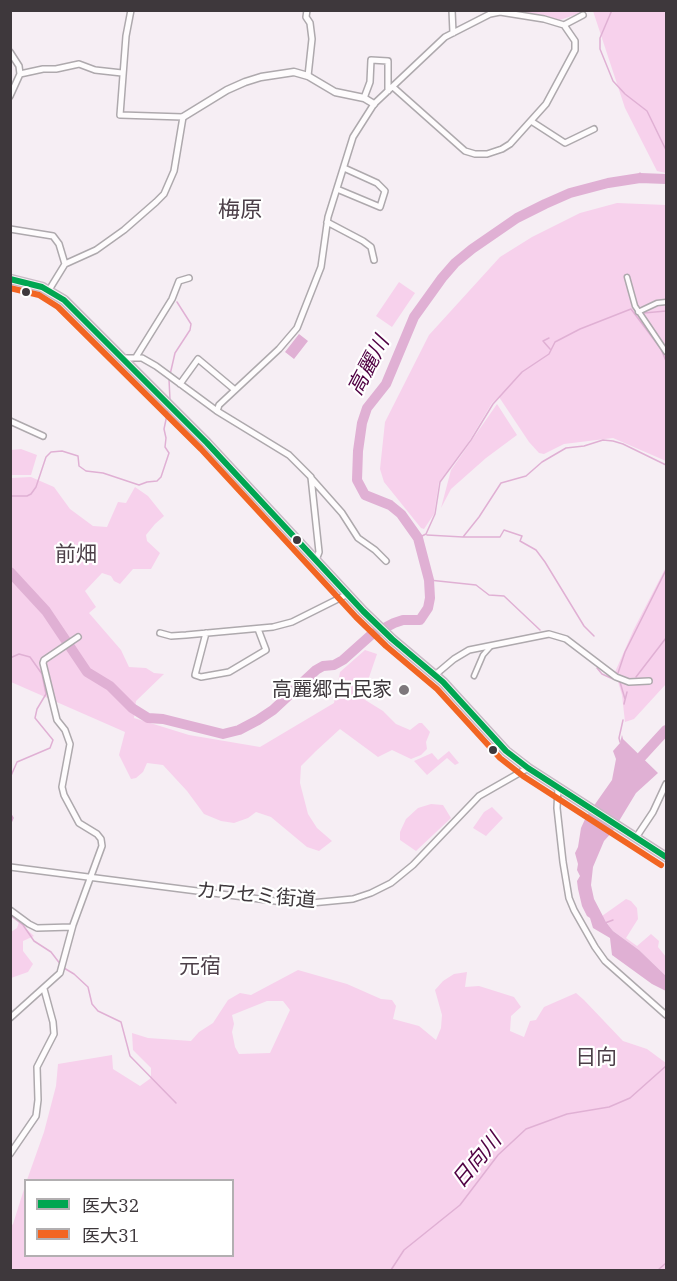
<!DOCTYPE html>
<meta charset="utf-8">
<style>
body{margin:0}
#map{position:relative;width:677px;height:1281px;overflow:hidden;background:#f6eef4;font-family:"IBM Plex Serif","Noto Sans JP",serif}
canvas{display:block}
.frame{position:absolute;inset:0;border:12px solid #3e383c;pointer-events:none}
.legend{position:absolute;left:24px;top:1179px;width:210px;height:78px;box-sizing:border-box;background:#fff;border:2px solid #b2afb1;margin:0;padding:8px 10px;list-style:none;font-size:18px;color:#3e383c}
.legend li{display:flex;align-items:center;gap:12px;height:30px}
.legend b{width:30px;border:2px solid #b2afb1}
</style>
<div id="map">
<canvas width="677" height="1281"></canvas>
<div class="frame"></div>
<ul class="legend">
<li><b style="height:8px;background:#00a651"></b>医大32</li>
<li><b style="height:8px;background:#f26522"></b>医大31</li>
</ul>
</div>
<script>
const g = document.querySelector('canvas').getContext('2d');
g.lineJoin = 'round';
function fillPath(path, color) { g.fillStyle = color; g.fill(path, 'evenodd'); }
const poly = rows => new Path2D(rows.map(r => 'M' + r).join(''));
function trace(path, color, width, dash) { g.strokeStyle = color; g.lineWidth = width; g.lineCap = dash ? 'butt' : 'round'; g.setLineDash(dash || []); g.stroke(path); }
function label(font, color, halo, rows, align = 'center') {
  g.font = font + ' "IBM Plex Serif","Noto Sans JP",serif'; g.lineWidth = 4.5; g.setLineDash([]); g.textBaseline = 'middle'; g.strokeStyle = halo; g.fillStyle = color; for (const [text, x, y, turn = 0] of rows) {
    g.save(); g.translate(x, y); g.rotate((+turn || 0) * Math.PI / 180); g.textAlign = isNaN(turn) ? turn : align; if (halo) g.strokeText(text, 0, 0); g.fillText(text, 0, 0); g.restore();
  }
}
fillPath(poly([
 [517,11,586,11,560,20],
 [593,11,666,11,666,173,657,171,625,108],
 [617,203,666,205,666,461,613,438,564,444,544,454,539,453,529,442,499,397,492,403,468,443,439,482,434,514,424,529,421,528,384,482,380,469,385,422,429,335,500,257,532,237,580,213],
 [399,282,415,293,392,327,376,316],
 [497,404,517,435,486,458,451,489,441,508,451,470],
 [21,449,37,455,31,475,11,475,11,450],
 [31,477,54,487,70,509,93,526,107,527,118,502,126,503,135,487,148,496,164,516,155,524,146,535,147,541,160,553,151,569,133,569,120,584,114,581,111,576,102,573,85,591,96,607,89,613,121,650,129,667,146,668,154,673,164,674,136,701,134,718,189,735,260,747,334,703,340,672,365,650,377,654,362,698,383,711,396,724,410,730,419,723,422,723,430,732,426,742,427,749,421,755,411,759,392,750,378,757,340,729,316,751,301,766,300,783,308,814,317,828,332,841,319,851,307,847,271,817,256,812,248,818,234,823,221,821,204,814,187,791,163,765,147,763,143,772,136,778,131,779,119,755,125,732,11,682,11,478],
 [666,567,666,684,634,719,625,722,622,695,615,672,634,629],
 [449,751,459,763,455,765,447,758,427,775,414,761,432,753,438,760],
 [431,804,443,805,451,818,416,851,400,840,400,832,406,819,418,808],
 [492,807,503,818,486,836,473,828,484,812],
 [626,899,631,901,637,908,638,919,626,938,637,946,651,934,659,941,658,947,666,957,666,976,639,950,613,931,602,916],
 [19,922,34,936,23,941,23,951,33,964,28,972,11,978,11,932,17,928],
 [298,970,347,984,381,999,392,1000,396,1006,393,1019,419,1026,436,1040,441,1028,442,1015,435,990,443,981,454,974,467,972,465,987,479,986,514,997,521,1007,511,1016,510,1031,524,1037,530,1021,536,1020,544,1007,576,993,584,1000,623,1041,647,1049,666,1063,666,1270,11,1270,11,1226,13,1224,25,1186,26,1256,232,1256,232,1180,27,1180,44,1132,56,1086,58,1064,112,1055,113,1069,140,1086,151,1078,151,1068,133,1050,132,1033,148,1038,191,1041,199,1032,213,1023,228,1000,240,993,251,995],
 [267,1001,283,1001,290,1010,270,1053,239,1054,235,1047,232,1032,234,1024,232,1015]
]), '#f7d1ec');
fillPath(poly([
 [299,334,308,341,294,359,285,352],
 [622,735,623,739,658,773,636,793,613,831,604,841,593,867,591,885,594,899,606,922,613,931,639,950,666,976,666,991,652,984,612,955,610,938,593,928,590,918,587,916,582,906,578,889,577,881,580,876,577,870,578,864,575,853,578,847,581,828,586,817,612,780,616,759,613,751,620,743]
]), '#e0b0d4');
trace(poly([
 [612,10,600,38,600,49,613,81,625,94,647,111,666,150],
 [640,178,640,173],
 [644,313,666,311],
 [549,338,543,341,550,349],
 [170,400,169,379,175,353,190,330,191,324,177,302],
 [10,496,27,496,31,494,36,487,46,457,51,452,62,451,78,456,79,466,86,471,103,473,139,485,147,482,157,481,161,477,169,453,165,447,166,438,164,429,168,410],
 [427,535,463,537,479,517,501,483,526,476,542,462,566,448,584,446,603,440,613,441,623,444,666,465],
 [464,537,500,537,504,530,522,536,520,541,536,550,545,562,584,626,594,636],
 [418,538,426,534,435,514,440,482,471,440,493,404,522,372,549,354,555,342,580,329,631,309,661,349,666,361],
 [429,580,476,585,489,595,504,596,540,630],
 [10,658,19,654,30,657,42,674,46,694,37,709,35,718,53,740,50,748,17,762,10,778],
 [597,668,602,674,613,679],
 [618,673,625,652,666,570],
 [636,677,666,638],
 [620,682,625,699],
 [624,704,627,692],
 [620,742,619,738,623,720],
 [10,813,13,818,10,825],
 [10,915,23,925,34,941,51,952,61,965],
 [605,923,613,920],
 [64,968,74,974,88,987,92,1004,98,1011,121,1022,130,1056,176,1103],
 [391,1270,404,1250,460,1205,498,1155,526,1129,567,1114,609,1107,630,1098,666,1066],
 [658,1270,666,1263]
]), '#e0b0d4', 1.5);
trace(poly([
 [10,572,46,611,87,672,110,686,132,708,148,718,163,719,223,734,239,730,258,720,273,710,316,670,323,666,334,665,343,660,371,635,394,623,403,620,420,620,428,608,430,598,429,580,418,538,401,514,390,505,365,495,357,480,358,451,362,423,367,408,386,384,414,317,442,278,455,263,472,249,517,218,545,204,570,193,608,183,640,178,666,179],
 [633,766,666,730]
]), '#e0b0d4', 10);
const pedestrian = poly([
 [627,277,635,306,666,352],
 [638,312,657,303,666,302],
 [474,676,483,655,491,646]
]);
const minor = poly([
 [307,10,306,17,310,23,312,39,308,76],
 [452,10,453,33],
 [564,25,583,15],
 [10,52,19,66,20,74,43,69,56,69,79,64,95,70,122,73],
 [10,96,20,74],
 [364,98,370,82,371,60,388,61,388,91],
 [531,121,565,143,594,129],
 [337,189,380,207,385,191,377,183,344,168],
 [327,222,363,241,371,247,374,260],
 [10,229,53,236,59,244,65,264],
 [49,290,65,264,96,250,124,230,156,202,164,194,174,171,183,117,120,115,126,36,131,10],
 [136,357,172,299,179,281,189,278],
 [124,358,142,358,156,366,217,411,289,455,311,477,319,552,316,560],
 [180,384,198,359,235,390],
 [217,411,219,405,279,349,297,328,321,267,328,217,353,137,374,104,445,37,490,14,500,12,544,19,564,25,575,41,575,50,546,104,510,144,502,149,487,154,475,154,465,151,393,87],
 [10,421,43,436],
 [311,478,342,513,358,538,375,550,386,561],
 [160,633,171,636,186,635,273,627,292,622,348,594],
 [206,633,195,675,201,677,229,672,266,650,258,629],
 [435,675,454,659,469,650,549,634,566,639,616,677,629,682,649,681],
 [558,787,557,808,563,862,569,898,574,910,595,947,605,961,666,1015],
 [637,836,653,812,666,784],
 [10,867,283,902,311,903,353,899,371,893,391,883,413,865,479,796,528,768],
 [10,910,29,924,37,928,72,927],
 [10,1018,60,973,73,925,102,846,101,839,97,834,79,823,64,795,62,787,70,744,65,730,57,720,43,663,44,660,78,637],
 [10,1154,36,1116,38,1100,37,1067,54,1034,53,1022,44,989]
]);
const tertiary = poly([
 [183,117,227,90,245,82,261,77,294,72,308,76,335,92,364,98,374,104]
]);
const primary = poly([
 [10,279,42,287,64,300,207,443,363,611,392,639,443,682,506,751,528,768,666,857]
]);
trace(pedestrian, '#aea9ad', 7);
trace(minor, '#aea9ad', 8);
trace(tertiary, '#aea9ad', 9);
trace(primary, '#c8bac5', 11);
trace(pedestrian, '#fefcfd', 4);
trace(minor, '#fefcfd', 5);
trace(tertiary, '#fefcfd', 6);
trace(primary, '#f6f0f4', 8);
trace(poly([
 [10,279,42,287,64,300,207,443,363,611,392,639,443,682,506,751,528,768,666,857]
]), '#00a651', 6);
trace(poly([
 [10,288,39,295,58,307,201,449,356,617,386,646,437,689,500,758,523,776,661,865]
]), '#f26522', 6);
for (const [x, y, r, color] of [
 [26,292,5,"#3e383c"],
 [297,540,5,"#3e383c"],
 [404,690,6,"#7e787c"],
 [493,750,5,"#3e383c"]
]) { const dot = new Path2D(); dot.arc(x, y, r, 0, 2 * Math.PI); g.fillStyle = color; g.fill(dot); trace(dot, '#fff', 2); }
label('20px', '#3e383c', '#fff', [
 ["高麗郷古民家",392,690]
], 'right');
label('20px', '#3e383c', '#fff', [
 ["カワセミ街道",256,896,5]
]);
label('italic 21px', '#500043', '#fff', [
 ["高麗川",369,366,-62],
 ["日向川",477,1161,-50]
]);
label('21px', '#4c3f48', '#fff', [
 ["前畑",76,555],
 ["元宿",200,967],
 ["日向",596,1058]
]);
label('22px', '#4c3f48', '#fff', [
 ["梅原",240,211]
]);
</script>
